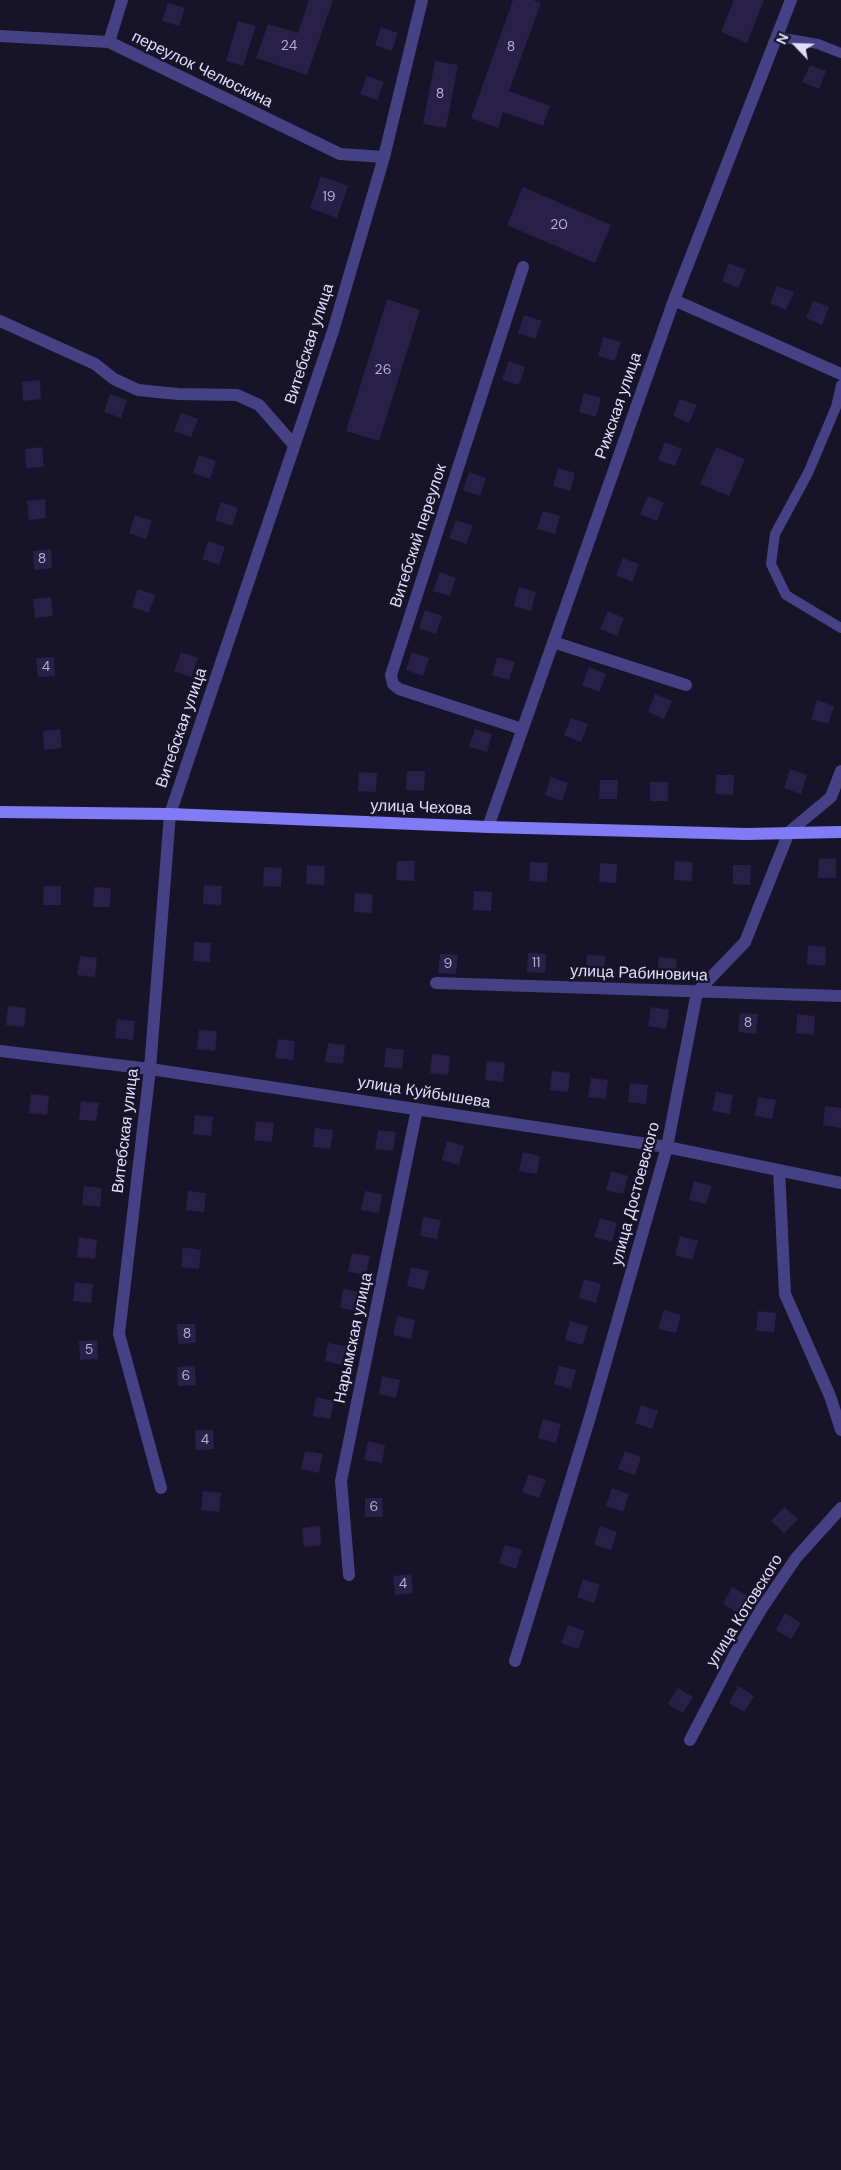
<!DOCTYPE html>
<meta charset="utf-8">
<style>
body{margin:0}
#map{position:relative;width:841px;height:2170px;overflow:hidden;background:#171329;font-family:"DM Sans",sans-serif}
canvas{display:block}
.north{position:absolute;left:771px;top:20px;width:50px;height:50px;-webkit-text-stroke:4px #171329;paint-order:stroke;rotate:294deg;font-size:14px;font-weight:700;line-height:20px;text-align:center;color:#e1ddfc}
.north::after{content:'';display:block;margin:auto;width:18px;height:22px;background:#e1ddfc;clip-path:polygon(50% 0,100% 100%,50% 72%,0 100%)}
</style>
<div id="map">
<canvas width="841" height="2170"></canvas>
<div class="north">N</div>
</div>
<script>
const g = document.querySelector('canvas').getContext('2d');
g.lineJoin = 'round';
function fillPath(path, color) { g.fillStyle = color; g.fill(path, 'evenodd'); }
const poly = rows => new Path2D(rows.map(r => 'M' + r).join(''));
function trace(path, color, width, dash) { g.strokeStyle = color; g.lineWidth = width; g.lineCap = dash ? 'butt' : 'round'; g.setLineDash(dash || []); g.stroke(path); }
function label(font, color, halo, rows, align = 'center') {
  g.font = font + ' "DM Sans",sans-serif'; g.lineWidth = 5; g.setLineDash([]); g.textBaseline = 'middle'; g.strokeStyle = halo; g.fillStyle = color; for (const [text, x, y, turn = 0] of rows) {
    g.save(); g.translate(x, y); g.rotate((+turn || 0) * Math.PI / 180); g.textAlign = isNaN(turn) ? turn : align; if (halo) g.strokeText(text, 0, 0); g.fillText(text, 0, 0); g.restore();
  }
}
fillPath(poly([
 [309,0,333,0,307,75,256,58,268,24,298,33],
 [513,0,533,0,541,3,509,91,550,106,543,126,503,112,498,128,471,118],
 [734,0,764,0,747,43,721,32],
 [168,3,185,8,179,26,162,21],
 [238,21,256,26,243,66,226,61],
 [381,27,398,33,392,51,375,45],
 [435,61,458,65,446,128,423,124],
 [810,65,826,71,819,89,802,82],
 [367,76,384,82,377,100,360,94],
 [321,176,348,186,337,218,310,208],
 [523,187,611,225,595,263,507,225],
 [729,263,746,270,738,288,722,281],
 [777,286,794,292,786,310,770,303],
 [387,299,420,310,379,441,346,431],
 [813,301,829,307,822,325,806,318],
 [524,315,542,321,535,339,518,333],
 [603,337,621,342,615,361,598,356],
 [509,361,525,367,519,385,502,380],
 [40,380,41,399,23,401,22,382],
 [584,393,601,398,596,417,579,412],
 [110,394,127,400,121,418,104,412],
 [680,399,697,405,689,423,673,416],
 [181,413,198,419,191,437,174,431],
 [665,442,682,449,675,466,658,460],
 [42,447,44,467,26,468,25,449],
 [716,447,745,459,729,496,700,484],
 [199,455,216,461,210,479,193,473],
 [558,468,575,473,570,491,553,486],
 [469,472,486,478,480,496,463,490],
 [648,496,664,503,657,521,640,514],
 [45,499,46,518,29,520,27,501],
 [221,502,238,508,232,526,215,520],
 [543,511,560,516,555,534,537,529],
 [135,515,152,521,146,539,129,533],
 [456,520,473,526,466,544,449,538],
 [208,541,225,547,219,565,202,559],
 [51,549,52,568,34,570,33,551],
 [623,558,639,564,632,582,616,575],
 [440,572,456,578,450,596,433,591],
 [519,587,536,592,531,611,514,606],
 [138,589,155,595,149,613,132,607],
 [51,597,53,616,35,618,33,599],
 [425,610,442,616,436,634,419,628],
 [608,611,624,618,617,636,600,629],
 [181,652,198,658,191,677,174,671],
 [412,652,429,658,423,676,406,670],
 [54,657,55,676,38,677,36,658],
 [497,657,515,662,509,680,492,675],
 [589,667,606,674,599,692,582,685],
 [655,694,672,701,664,719,648,712],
 [817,700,834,706,828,724,811,719],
 [571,718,588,724,581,742,564,735],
 [60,729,62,748,44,750,43,731],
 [475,729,492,734,487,752,469,747],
 [790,769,807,775,801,794,784,788],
 [407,771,425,771,424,791,406,790],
 [359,772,377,773,376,792,358,791],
 [716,775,734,775,733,795,715,794],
 [551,777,568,783,562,801,545,795],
 [600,780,618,780,617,799,599,799],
 [650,782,668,782,668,801,650,801],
 [819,858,836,859,836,878,818,878],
 [397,861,415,861,414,881,396,880],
 [675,861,693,862,692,881,674,880],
 [530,862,548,863,547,882,529,881],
 [600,863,617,864,616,883,599,882],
 [307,865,325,866,324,885,306,884],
 [733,865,751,865,750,885,733,884],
 [264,867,282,868,281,887,263,886],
 [204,885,222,886,221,905,203,904],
 [44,886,61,886,61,905,43,905],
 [94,887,111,888,110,907,93,907],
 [474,891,492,892,491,911,473,910],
 [355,893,373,894,372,913,354,912],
 [194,942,211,943,210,962,193,961],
 [808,945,826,947,825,966,807,964],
 [528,953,546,954,545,973,527,972],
 [440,954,458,955,456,974,438,973],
 [587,955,605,956,604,975,586,974],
 [80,956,97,958,95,977,77,975],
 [659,957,677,959,675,978,657,976],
 [8,1006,26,1008,24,1027,6,1025],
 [651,1007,669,1010,666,1029,648,1026],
 [740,1013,758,1014,756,1034,738,1032],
 [797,1014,815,1016,814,1035,796,1033],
 [117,1019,135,1021,133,1040,115,1038],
 [199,1030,217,1031,215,1051,197,1049],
 [278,1039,295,1041,293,1060,275,1058],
 [328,1043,345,1045,343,1064,325,1062],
 [386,1048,404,1050,402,1069,384,1067],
 [432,1054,450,1056,448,1075,430,1073],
 [487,1061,505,1063,503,1082,485,1080],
 [552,1071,570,1073,568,1092,550,1090],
 [591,1078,608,1080,606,1099,588,1097],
 [630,1083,648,1085,646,1104,628,1102],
 [716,1092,733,1095,730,1114,712,1111],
 [31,1094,49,1096,47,1115,29,1113],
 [758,1097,776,1100,772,1119,755,1116],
 [81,1101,99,1103,96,1121,79,1120],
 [825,1106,841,1108,841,1128,823,1125],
 [195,1115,213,1117,211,1136,193,1134],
 [256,1121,274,1123,272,1142,254,1140],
 [315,1128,333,1130,330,1149,313,1147],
 [378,1130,396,1132,393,1151,375,1149],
 [447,1141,464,1146,459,1165,442,1160],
 [523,1152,540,1156,537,1174,519,1171],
 [611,1171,628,1176,623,1194,606,1190],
 [694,1181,712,1186,706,1204,689,1200],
 [84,1186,102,1188,100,1207,82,1205],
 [188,1191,206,1193,204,1212,186,1210],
 [365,1191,382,1194,379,1213,361,1210],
 [423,1217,441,1220,437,1239,420,1236],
 [600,1218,617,1223,612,1242,594,1237],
 [680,1236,698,1241,692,1260,675,1255],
 [79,1237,97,1240,95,1259,77,1257],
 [183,1247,201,1250,199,1269,181,1267],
 [352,1253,370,1256,366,1275,348,1272],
 [411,1267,429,1271,424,1290,407,1286],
 [584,1279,601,1284,596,1303,579,1298],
 [75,1282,93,1284,91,1303,73,1301],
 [343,1289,361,1292,357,1311,340,1308],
 [664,1310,681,1315,676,1333,658,1329],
 [758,1311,776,1313,774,1332,756,1331],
 [397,1316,415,1320,411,1339,393,1335],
 [570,1321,588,1326,583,1345,565,1340],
 [177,1324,195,1324,196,1343,178,1344],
 [97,1340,98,1359,80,1360,79,1341],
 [328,1343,346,1346,342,1365,325,1361],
 [195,1366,196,1385,178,1386,177,1367],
 [559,1366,576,1370,571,1389,554,1384],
 [382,1376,400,1380,396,1398,379,1394],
 [316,1397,334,1401,330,1419,313,1416],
 [641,1405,658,1411,652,1429,635,1423],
 [543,1419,561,1424,556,1443,538,1438],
 [195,1430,213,1430,214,1449,196,1450],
 [368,1441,385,1445,382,1463,364,1460],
 [305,1451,323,1454,319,1473,301,1469],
 [625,1451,641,1457,635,1475,618,1469],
 [529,1474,546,1480,539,1498,522,1492],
 [612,1488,629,1494,623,1512,606,1506],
 [203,1491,221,1493,219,1512,201,1510],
 [365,1498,382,1498,383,1517,365,1517],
 [784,1507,798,1519,784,1533,771,1521],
 [320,1526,321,1545,304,1547,302,1528],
 [600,1526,617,1532,611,1550,594,1545],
 [505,1545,522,1550,516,1569,499,1563],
 [411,1574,413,1593,395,1595,393,1576],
 [583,1579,600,1585,594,1603,577,1597],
 [732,1587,748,1596,738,1613,723,1604],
 [785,1613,801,1623,791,1639,776,1630],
 [568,1625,585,1631,578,1649,561,1643],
 [738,1686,754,1696,744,1712,729,1703],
 [678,1688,693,1697,683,1713,668,1704]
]), '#292048');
trace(poly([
 [778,37,818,44,841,53],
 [841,385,836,407,808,473,775,534,771,564,786,595,841,628]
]), '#464184', 10);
trace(poly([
 [0,36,109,42,340,154,384,157],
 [109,42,122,0],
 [674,300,841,374],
 [0,321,95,364,114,379,138,390,178,394,237,395,259,405,294,445],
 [553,642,686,685],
 [522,729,399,689,393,684,391,675,523,267],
 [488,827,674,300,791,0],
 [436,983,841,996],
 [0,1051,150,1069,667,1147,841,1183],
 [779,1170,785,1294,830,1396,841,1430],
 [161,1488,119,1334,150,1069,170,814,333,331,384,157,422,0],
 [349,1575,341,1481,417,1109],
 [515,1661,590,1417,667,1147,697,992,745,942,789,832,831,797,841,771],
 [690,1740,736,1652,762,1608,796,1558,841,1508]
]), '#464184', 12);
trace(poly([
 [0,812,170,814,488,827,746,834,841,832]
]), '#817bf5', 12);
label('14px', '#b3aecf', null, [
 ["24",289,46],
 ["8",511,47],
 ["8",440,94],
 ["19",329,197],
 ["20",559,225],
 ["26",383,370],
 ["8",42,559],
 ["4",46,667],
 ["11",536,963],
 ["9",448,964],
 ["8",748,1023],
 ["8",187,1334],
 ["5",89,1350],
 ["6",186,1376],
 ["4",205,1440],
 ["6",374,1507],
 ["4",403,1584]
]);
label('16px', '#e1ddfc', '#171329', [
 ["переулок Челюскина",202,70,26],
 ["Витебская улица",310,344,-72],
 ["Рижская улица",619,406,-71],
 ["Витебский переулок",419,536,-72],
 ["Витебская улица",182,728,-71],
 ["улица Чехова",421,808,2],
 ["улица Рабиновича",639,974,2],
 ["улица Куйбышева",424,1093,9],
 ["Витебская улица",126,1131,-83],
 ["улица Достоевского",636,1194,-75],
 ["Нарымская улица",354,1338,-78],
 ["улица Котовского",745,1611,-58]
]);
</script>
